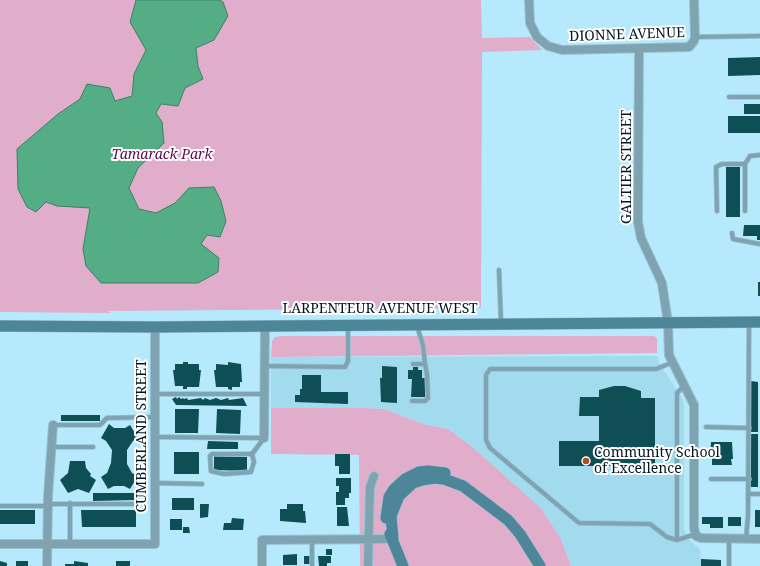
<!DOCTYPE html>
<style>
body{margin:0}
canvas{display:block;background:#b6e9fc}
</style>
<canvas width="760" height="566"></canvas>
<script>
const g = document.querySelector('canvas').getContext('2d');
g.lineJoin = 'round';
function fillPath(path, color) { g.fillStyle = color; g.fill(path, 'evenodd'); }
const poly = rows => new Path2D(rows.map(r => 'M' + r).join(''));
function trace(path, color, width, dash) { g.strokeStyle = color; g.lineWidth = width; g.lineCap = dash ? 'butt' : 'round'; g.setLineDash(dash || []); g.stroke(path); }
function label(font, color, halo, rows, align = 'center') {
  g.font = font + ' "Noto Serif",serif'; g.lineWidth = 4; g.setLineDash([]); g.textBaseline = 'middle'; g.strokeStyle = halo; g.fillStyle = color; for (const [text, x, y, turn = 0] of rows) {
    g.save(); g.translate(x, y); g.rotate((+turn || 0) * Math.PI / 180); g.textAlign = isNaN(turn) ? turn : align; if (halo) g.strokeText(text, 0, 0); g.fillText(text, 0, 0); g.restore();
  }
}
fillPath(poly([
 [657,356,659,363,681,396,684,404,684,527,685,532,690,541,700,549,701,566,571,566,561,539,541,508,470,445,448,429,423,424,384,409,363,408,271,408,271,357]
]), '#a2daee');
fillPath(poly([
 [0,0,481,0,482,38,530,37,542,50,482,52,481,308,108,311,111,313,0,312],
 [281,336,653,336,657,338,657,353,271,357,272,341,275,337],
 [271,408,363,408,384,409,423,424,448,429,470,445,541,508,561,539,571,566,360,566,359,455,271,454]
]), '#e0aecb');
const water = poly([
 [136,0,220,0,223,2,228,16,214,40,196,48,198,66,203,79,185,88,178,106,161,104,156,113,162,122,164,143,138,168,129,188,139,209,156,213,175,203,189,188,214,187,221,201,226,221,220,237,207,235,201,244,219,258,218,272,198,283,101,283,86,266,83,249,90,208,57,206,46,202,36,212,27,207,18,189,17,149,58,114,80,99,87,84,110,88,115,101,132,96,134,74,146,50,130,22,136,0]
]);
fillPath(water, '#55ad86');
trace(water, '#3c8067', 1);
fillPath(poly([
 [760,57,760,75,728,76,728,58],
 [744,104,760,104,760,114,744,114],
 [728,116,760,116,760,133,728,133],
 [726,167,740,167,740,217,726,217],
 [744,225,760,225,760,240,757,240,757,236,743,236],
 [758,282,760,282,760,296,758,296],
 [183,362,188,362,188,364,199,364,199,370,201,370,199,387,187,387,187,389,183,389,183,386,175,386,173,370,175,370,175,364,183,364],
 [228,362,241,364,242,382,240,382,240,387,232,387,232,390,228,389,228,387,216,387,214,370,216,370,216,364,228,365],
 [382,366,397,367,397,403,381,402,380,378,382,378],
 [413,367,418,367,418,370,422,370,422,378,425,378,425,397,411,397,412,379,408,379,408,370,413,370],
 [302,375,321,375,321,392,348,392,348,404,295,402,295,395,300,395,300,389,302,389],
 [751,381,758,382,758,432,750,432],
 [614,386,625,386,641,391,641,398,655,398,655,466,559,466,559,441,599,441,599,416,579,416,580,397,599,397,599,390],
 [176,397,177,399,179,397,181,399,183,398,184,399,187,398,188,400,201,398,203,400,205,398,210,400,216,398,221,400,228,398,229,400,243,398,247,406,176,405,172,399],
 [175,409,199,409,198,433,175,433],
 [217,409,241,410,240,434,216,433],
 [61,415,100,415,100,421,61,421],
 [109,424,114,428,125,428,130,425,138,438,133,441,127,450,127,464,132,473,138,476,130,489,124,486,114,486,108,489,101,477,107,473,111,463,112,450,106,441,101,438],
 [750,434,758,434,758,487,750,487],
 [208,441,238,442,238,449,207,449],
 [711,442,732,442,733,459,731,459,732,465,712,465,712,459,710,459],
 [174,452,199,452,199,474,174,474],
 [335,454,350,454,350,474,339,474,339,466,335,466],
 [214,456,247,457,247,471,214,470],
 [70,461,85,461,86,468,91,474,90,476,96,480,89,493,78,489,68,493,60,480,68,473],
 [336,478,351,478,351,493,349,493,349,498,345,498,345,505,336,505,336,492,339,492,339,486,336,486],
 [93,493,137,493,137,500,93,501],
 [172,498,194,498,194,510,172,510],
 [200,504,209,504,208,517,200,518],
 [287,504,303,504,303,511,305,511,306,523,280,521,280,509,287,509],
 [337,507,347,507,349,526,337,526],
 [0,510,35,510,35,524,0,524],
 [81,510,136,510,136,527,82,527],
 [755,510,760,510,760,527,755,527],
 [702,517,723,517,723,528,710,528,710,524,702,524],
 [728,517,741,517,741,526,728,526],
 [232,518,244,519,243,530,223,530,224,523,231,523],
 [170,519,182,519,182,530,170,530],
 [183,527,189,527,190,533,183,533],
 [326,549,332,549,332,555,326,555],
 [297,554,297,565,283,565,283,555],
 [304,556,311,556,311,564,304,564],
 [318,556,331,556,331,563,327,563,327,566,319,566],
 [701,559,721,560,721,566,701,566],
 [0,561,7,563,7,566,0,566],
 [16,561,28,561,28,566,16,566],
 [74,561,88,563,88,566,65,566,65,564,74,564],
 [116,561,130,561,130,566,116,566]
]), '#0e4f55');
const lane = poly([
 [695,37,760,36],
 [729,97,760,97],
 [717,211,716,167,722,164,745,164],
 [745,211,745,164,750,156,760,155],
 [732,233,733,239,760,244],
 [499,270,501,323],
 [417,326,423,345,425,364],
 [671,363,656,369,490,369,486,375,486,440,490,448,579,523,650,524,667,537,677,540,696,534],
 [265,366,345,367,348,361,348,327],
 [155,394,264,394],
 [412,401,425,401,428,398,427,374,425,364,413,364],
 [53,425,100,425,107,418,155,417],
 [706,427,749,428],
 [156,437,264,438],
 [52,447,93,447],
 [252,454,254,462,251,472,224,474,211,471,210,456,212,454,252,454,264,438],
 [711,479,749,479],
 [155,483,202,484],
 [748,494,760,494],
 [48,504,134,504],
 [0,506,47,506],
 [729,539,729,566],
 [746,539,748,516,749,323],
 [677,540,677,393,684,386],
 [312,541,312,566],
 [70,544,70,503]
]);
const street = poly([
 [529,0,530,23,537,37,548,46,562,50,689,47,694,41,695,37,694,0],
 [639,49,638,222,641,238,662,283,668,323,669,355,694,405,694,528,696,536,701,538,760,539],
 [264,438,265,325],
 [0,544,155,544,155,327],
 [47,566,48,496,53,425],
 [262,566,262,540,393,539],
 [368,566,370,487,374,476]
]);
const secondary = poly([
 [0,326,155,327,760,322],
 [386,518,389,497,394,489,405,479,419,472,428,471,445,473],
 [390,534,403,566],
 [393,539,391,516,399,496,413,483,422,480,434,478,444,479,463,486,508,520,520,534,540,566]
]);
trace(lane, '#95c3d4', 5.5);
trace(street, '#95c3d4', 10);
trace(secondary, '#95c3d4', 12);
trace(lane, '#7fa3b1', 4);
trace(street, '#7fa3b1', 8);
trace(secondary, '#4d8599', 11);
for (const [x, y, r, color] of [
 [586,461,4,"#b14d1c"]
]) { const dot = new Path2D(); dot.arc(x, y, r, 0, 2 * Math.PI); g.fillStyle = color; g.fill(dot); trace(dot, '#fff', 1.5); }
label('14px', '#00161f', '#fff', [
 ["DIONNE AVENUE",627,35,-2],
 ["GALTIER STREET",627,167,-90],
 ["LARPENTEUR AVENUE WEST",380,309],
 ["CUMBERLAND STREET",142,436,-90]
]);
label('italic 14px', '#600948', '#fff', [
 ["Tamarack Park",162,155]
]);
label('14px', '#00161f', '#fff', [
 ["Community School",594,453],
 ["of Excellence",594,469]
], 'left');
</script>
